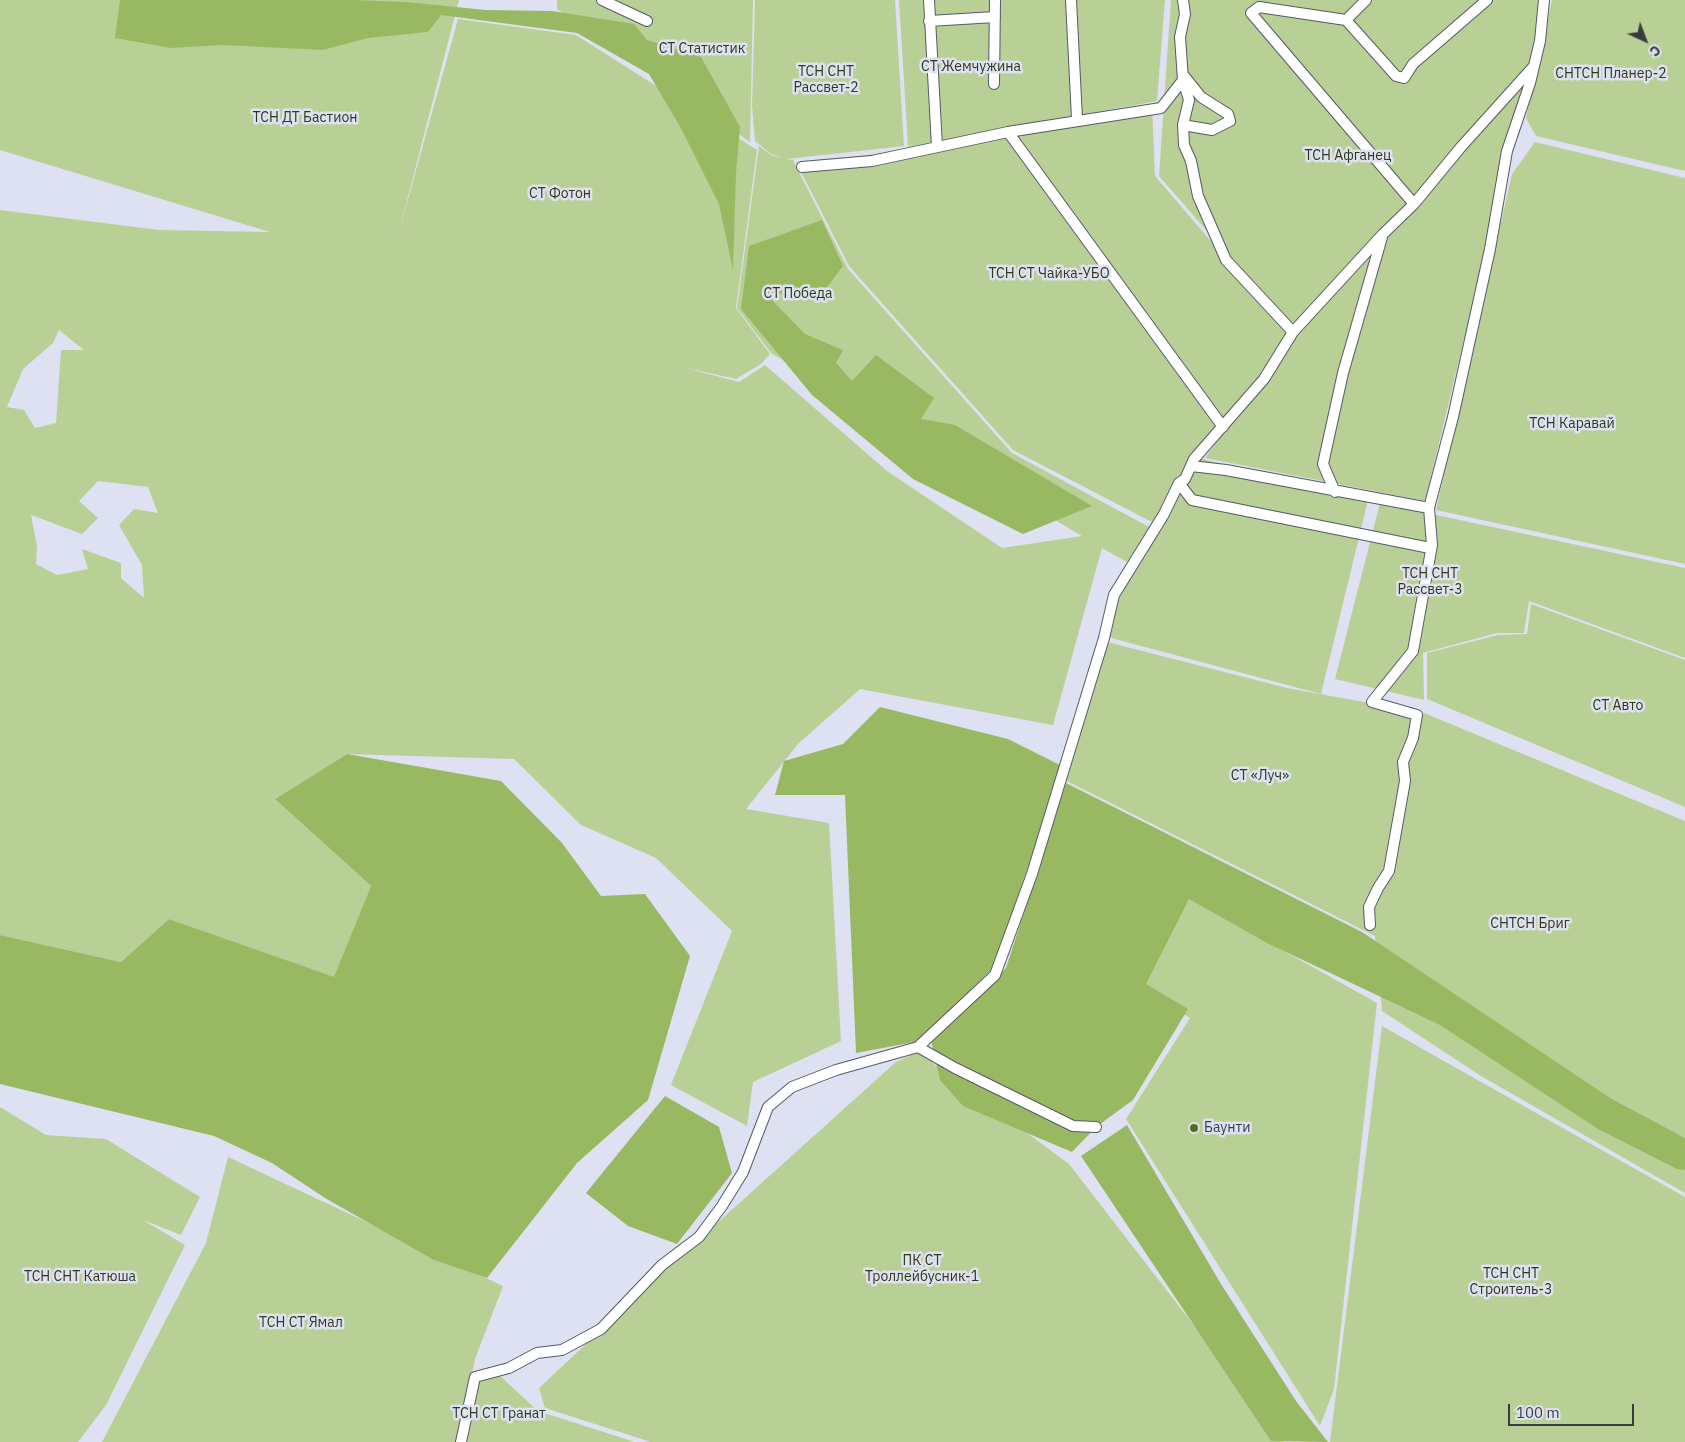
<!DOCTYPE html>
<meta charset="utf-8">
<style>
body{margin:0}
#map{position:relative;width:1685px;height:1442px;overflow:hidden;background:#dee1f1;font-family:"IBM Plex Sans",sans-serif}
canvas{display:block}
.north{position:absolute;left:1620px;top:15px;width:50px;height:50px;-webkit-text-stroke:4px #dee1f1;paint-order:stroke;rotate:137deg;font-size:14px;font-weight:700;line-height:20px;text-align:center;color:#3a3b41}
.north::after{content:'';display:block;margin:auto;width:18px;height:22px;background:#3a3b41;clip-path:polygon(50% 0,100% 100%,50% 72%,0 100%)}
.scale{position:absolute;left:1508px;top:1404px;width:126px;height:22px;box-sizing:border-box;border:2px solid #3a3b41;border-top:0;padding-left:6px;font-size:15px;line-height:18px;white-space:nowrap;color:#3a3b41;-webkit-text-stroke:4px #dee1f1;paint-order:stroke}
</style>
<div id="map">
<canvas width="1685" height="1442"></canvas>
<div class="north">С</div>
<div class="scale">100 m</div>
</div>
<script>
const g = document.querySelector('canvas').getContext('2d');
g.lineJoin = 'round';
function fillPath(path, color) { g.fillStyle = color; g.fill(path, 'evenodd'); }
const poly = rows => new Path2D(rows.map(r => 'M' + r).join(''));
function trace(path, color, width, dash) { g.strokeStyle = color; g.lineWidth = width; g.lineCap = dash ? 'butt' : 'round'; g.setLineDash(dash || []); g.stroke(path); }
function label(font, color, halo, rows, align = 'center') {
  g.font = font + ' "IBM Plex Sans",sans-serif'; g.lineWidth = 5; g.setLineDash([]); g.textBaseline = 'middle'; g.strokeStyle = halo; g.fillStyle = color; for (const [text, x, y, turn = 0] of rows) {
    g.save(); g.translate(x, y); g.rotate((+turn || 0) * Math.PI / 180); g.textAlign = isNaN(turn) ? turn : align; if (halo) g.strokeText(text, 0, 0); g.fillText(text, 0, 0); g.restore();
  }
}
fillPath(poly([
 [0,0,459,0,398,235,458,19,576,35,757,150,736,308,770,354,761,364,736,379,682,367,739,382,765,365,887,471,1002,548,1082,536,771,353,737,308,759,146,771,155,783,158,771,154,755,141,752,106,755,0,895,0,904,146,787,159,793,160,848,269,1012,453,1149,527,1152,522,1013,450,849,266,796,162,867,155,1152,105,1155,176,1288,331,1259,376,1191,456,1368,500,1321,694,1100,635,1111,590,1144,534,1127,562,1102,548,1053,725,860,689,799,743,746,809,829,823,841,1041,753,1082,747,1126,671,1085,732,931,656,858,581,825,514,759,347,754,275,799,371,886,334,978,169,919,121,962,0,935,0,210,159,230,270,232,0,150],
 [59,330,84,350,61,350,56,423,35,428,24,410,7,407,23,369,53,343],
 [98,481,148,487,158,513,134,509,119,525,142,565,144,598,121,578,121,563,82,549,88,569,57,575,36,564,37,546,31,515,82,534,98,518,79,501],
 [557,0,753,0,750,142,557,9],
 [899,0,1165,0,1157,101,908,147],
 [1171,0,1546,0,1425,501,1205,458,1297,334,1159,176],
 [1552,0,1685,0,1685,171,1536,136,1526,118],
 [1535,142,1685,178,1685,564,1436,510,1512,174],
 [1380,503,1685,568,1685,658,1529,601,1524,633,1497,633,1423,653,1424,700,1335,679],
 [1531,604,1685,660,1685,807,1427,699,1427,653,1498,635,1527,634],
 [1107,642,1287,688,1424,713,1685,821,1685,1193,1481,1076,1382,1011,1375,936,1063,779],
 [1184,895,1377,1003,1334,1389,1320,1426,1126,1119,1190,1018,1140,986],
 [1382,1026,1685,1197,1685,1442,1330,1442],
 [918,1052,1069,1164,1284,1442,651,1442,545,1408,539,1388,666,1269,896,1062],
 [0,1107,46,1135,106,1139,200,1197,181,1235,143,1220,185,1245,106,1405,78,1442,0,1442],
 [228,1157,503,1286,475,1359,458,1442,102,1442,206,1243],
 [498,1374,538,1411,635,1442,466,1442,478,1379]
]), '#b8d096');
fillPath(poly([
 [120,0,353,0,406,2,486,10,552,11,634,24,647,40,701,57,740,127,736,173,733,270,719,204,682,130,649,74,577,33,441,15,428,32,368,38,323,50,223,45,171,48,115,38],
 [822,220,843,266,827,287,768,296,805,334,843,350,836,363,852,381,876,355,934,398,921,419,955,425,1092,506,1023,534,913,479,812,395,741,309,749,246],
 [880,707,1008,739,1062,766,994,967,920,1041,856,1053,845,795,775,795,784,761,843,744],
 [347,754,501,781,562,843,601,896,645,894,690,956,648,1100,577,1163,487,1278,434,1260,325,1198,272,1163,214,1136,0,1084,0,935,121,962,169,919,334,977,371,886,275,799],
 [1066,783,1362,932,1610,1098,1685,1138,1685,1170,1677,1169,1598,1129,1440,1025,1267,943,1189,899,1146,984,1188,1009,1133,1100,1096,1127,1072,1152,963,1106,940,1080,931,1040,1006,968],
 [665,1096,719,1127,732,1173,677,1244,628,1226,586,1193],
 [1127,1125,1221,1284,1296,1401,1328,1442,1271,1441,1081,1156]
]), '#98b962');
const minor = poly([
 [602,0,647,21],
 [929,0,937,147],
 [1071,0,1077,119],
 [1366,0,1346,20,1259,7,1251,13,1414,204],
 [1346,20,1396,76,1404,78,1413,64,1487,0],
 [929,21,995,17],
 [1183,80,1189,100,1183,125,1184,145,1191,161,1198,196,1226,260,1293,332],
 [994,84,995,0],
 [1183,125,1212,130,1230,121,1228,114,1201,97,1185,77],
 [1008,132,1223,427],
 [802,167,872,161,1008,132,1161,108,1183,80,1180,37,1185,14,1183,0],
 [1191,466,1226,470,1429,508],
 [1179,483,1192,500,1430,548],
 [1335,492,1323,464,1343,373,1382,237],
 [1370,925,1369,907,1378,888,1389,871,1405,781,1403,762,1413,738,1417,715,1372,702,1413,651,1432,545,1429,508,1453,417,1490,249,1507,151,1530,83,1540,41,1544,0],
 [918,1047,955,1068,1073,1126,1096,1127],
 [461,1442,475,1377,509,1368,537,1353,562,1350,601,1329,662,1265,699,1237,722,1206,743,1172,768,1107,792,1087,836,1070,918,1047,995,975,1032,874,1104,638,1114,595,1164,514,1179,483,1185,479,1194,459,1264,379,1293,332,1383,234,1414,204,1461,147,1534,66]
]);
trace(minor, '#565966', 12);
trace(minor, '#fff', 10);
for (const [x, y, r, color] of [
 [1194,1128,5,"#526c1f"]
]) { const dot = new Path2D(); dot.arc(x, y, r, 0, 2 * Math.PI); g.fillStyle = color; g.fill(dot); trace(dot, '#dee1f1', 2); }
label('14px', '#2d3a16', '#dee1f1', [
 ["СТ Статистик",702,49],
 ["СТ Жемчужина",971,67],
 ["ТСН СНТ",826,72],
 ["Рассвет-2",826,88],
 ["СНТСН Планер-2",1611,74],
 ["ТСН ДТ Бастион",305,118],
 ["ТСН Афганец",1348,156],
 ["СТ Фотон",560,194],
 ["ТСН СТ Чайка-УБО",1049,274],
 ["СТ Победа",798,294],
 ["ТСН Каравай",1572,424],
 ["ТСН СНТ",1430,574],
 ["Рассвет-3",1430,590],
 ["СТ Авто",1618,706],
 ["СТ «Луч»",1260,776],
 ["СНТСН Бриг",1530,924],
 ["ПК СТ",922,1261],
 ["Троллейбусник-1",922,1277],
 ["ТСН СНТ",1511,1274],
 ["Строитель-3",1511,1290],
 ["ТСН СНТ Катюша",80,1277],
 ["ТСН СТ Ямал",301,1323],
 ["ТСН СТ Гранат",499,1414]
]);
label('14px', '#3a3b41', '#dee1f1', [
 ["Баунти",1204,1128]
], 'left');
</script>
